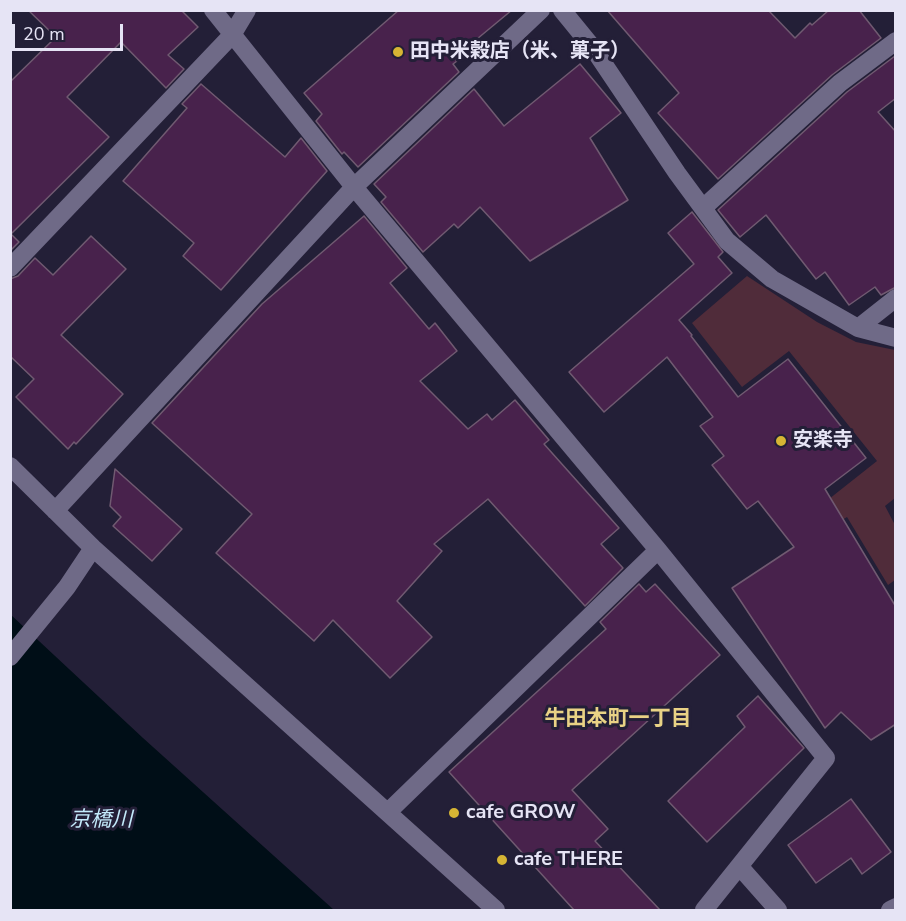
<!DOCTYPE html>
<meta charset="utf-8">
<style>
body{margin:0}
#map{position:relative;width:906px;height:921px;overflow:hidden;background:#231f37;font-family:"Nunito Sans",sans-serif}
canvas{display:block}
.frame{position:absolute;inset:0;border:12px solid #e6e4f5;pointer-events:none}
.scale{position:absolute;left:12px;top:24px;width:111px;height:27px;box-sizing:border-box;border:3px solid #e6e4f5;border-top:0;padding-left:8px;font-size:18px;line-height:21px;white-space:nowrap;color:#e6e4f5;-webkit-text-stroke:4px #231f37;paint-order:stroke}
</style>
<div id="map">
<canvas width="906" height="921"></canvas>
<div class="frame"></div>
<div class="scale">20 m</div>
</div>
<script>
const g = document.querySelector('canvas').getContext('2d');
g.lineJoin = 'round';
function fillPath(path, color) { g.fillStyle = color; g.fill(path, 'evenodd'); }
const poly = rows => new Path2D(rows.map(r => 'M' + r).join(''));
function trace(path, color, width, dash) { g.strokeStyle = color; g.lineWidth = width; g.lineCap = dash ? 'butt' : 'round'; g.setLineDash(dash || []); g.stroke(path); }
function label(font, color, halo, rows, align = 'center') {
  g.font = font + ' "Nunito Sans","Noto Sans JP",sans-serif'; g.lineWidth = 6; g.setLineDash([]); g.textBaseline = 'middle'; g.strokeStyle = halo; g.fillStyle = color; for (const [text, x, y, turn = 0] of rows) {
    g.save(); g.translate(x, y); g.rotate((+turn || 0) * Math.PI / 180); g.textAlign = isNaN(turn) ? turn : align; if (halo) g.strokeText(text, 0, 0); g.fillText(text, 0, 0); g.restore();
  }
}
fillPath(poly([
 [747,276,817,322,856,342,895,350,895,498,885,506,895,525,895,580,888,585,847,517,794,548,786,533,877,461,789,351,742,387,692,323]
]), '#502c3a');
fillPath(poly([
 [10,614,143,738,334,910,11,910]
]), '#000e17');
const building = poly([
 [28,10,182,11,198,27,168,55,184,69,166,88,121,42,67,97,109,137,11,234,19,242,10,251,10,82,56,37,28,10],
 [399,10,512,10,454,58,457,61,453,64,459,72,358,167,344,152,342,154,316,121,322,114,304,93,399,10],
 [607,10,768,10,795,38,810,23,812,25,829,10,859,10,881,38,832,75,718,179,658,113,679,93,607,10],
 [895,56,896,98,878,112,896,132,896,287,881,295,875,287,849,305,825,272,816,279,766,215,740,237,718,210,847,92,895,56],
 [580,64,621,113,590,138,628,200,530,261,480,207,458,228,454,224,423,252,381,202,386,197,374,184,474,89,504,126,580,64],
 [201,84,285,157,301,138,327,171,221,290,183,256,194,243,123,181,187,108,182,104,201,84],
 [692,212,723,252,718,257,732,273,679,320,692,335,691,336,738,397,788,359,866,458,825,489,896,607,896,724,871,740,841,712,825,728,732,588,794,547,758,501,747,509,712,465,724,456,700,426,713,417,667,357,604,412,569,372,694,264,668,233,692,212],
 [364,216,407,268,390,283,429,329,435,323,457,351,420,381,468,429,487,414,492,420,515,400,549,440,544,444,619,528,601,544,623,568,585,606,488,499,434,544,442,551,397,601,432,637,390,678,333,620,314,641,216,553,252,514,152,423,262,304,364,216],
 [91,236,126,269,61,335,123,394,76,444,74,442,68,449,16,397,34,379,10,356,10,279,18,276,35,258,53,275,91,236],
 [115,469,182,529,152,561,113,526,121,517,110,506,115,469],
 [639,584,646,592,655,584,720,655,572,790,608,829,595,841,660,910,574,910,449,772,606,629,600,622,639,584],
 [758,696,804,748,707,842,668,801,745,727,737,716,758,696],
 [851,799,891,852,862,874,851,858,816,883,788,845,851,799]
]);
fillPath(building, '#48224c');
trace(building, '#705a71', 1.5);
trace(poly([
 [213,10,354,187,658,550,826,758,704,910],
 [562,10,593,48,677,173,727,241,772,279,858,328,896,338],
 [703,208,840,83,896,41],
 [10,268,232,35,247,10],
 [858,328,896,298],
 [10,466,93,548,496,910],
 [55,511,354,187,541,10],
 [10,657,67,587,93,548],
 [388,812,658,550],
 [740,867,778,910],
 [890,910,896,907]
]), '#6f6a87', 18);
for (const [x, y, r, color] of [
 [398,52,6,"#d6b534"],
 [781,441,6,"#d6b534"],
 [454,813,6,"#d6b534"],
 [502,860,6,"#d6b534"]
]) { const dot = new Path2D(); dot.arc(x, y, r, 0, 2 * Math.PI); g.fillStyle = color; g.fill(dot); trace(dot, '#231f37', 2); }
label('bold 20px', '#e6e4f5', '#231f37', [
 ["田中米穀店（米、菓子）",410,52],
 ["安楽寺",793,441],
 ["cafe GROW",466,813],
 ["cafe THERE",514,860]
], 'left');
label('bold 21px', '#e9d285', '#231f37', [
 ["牛田本町一丁目",618,720]
]);
label('italic 21px', '#c4ebfc', '#231f37', [
 ["京橋川",101,821]
]);
</script>
